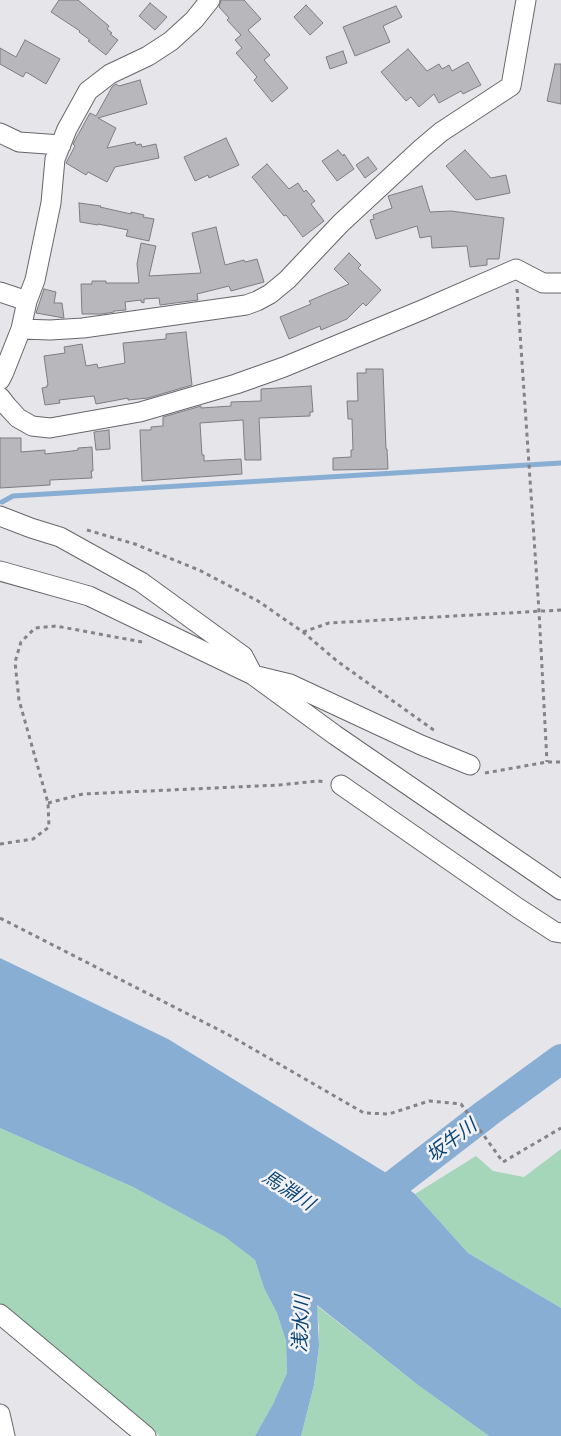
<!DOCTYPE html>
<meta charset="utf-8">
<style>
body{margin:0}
canvas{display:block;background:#e6e5ea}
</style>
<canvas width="561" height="1436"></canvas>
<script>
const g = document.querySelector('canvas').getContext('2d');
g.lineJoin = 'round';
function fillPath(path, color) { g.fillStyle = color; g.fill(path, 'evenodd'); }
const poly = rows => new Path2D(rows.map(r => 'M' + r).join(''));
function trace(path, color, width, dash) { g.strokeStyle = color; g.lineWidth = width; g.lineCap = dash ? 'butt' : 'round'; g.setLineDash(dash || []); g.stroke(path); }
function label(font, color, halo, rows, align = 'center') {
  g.font = font + ' "Fira Sans","Noto Sans JP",sans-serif'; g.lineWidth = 5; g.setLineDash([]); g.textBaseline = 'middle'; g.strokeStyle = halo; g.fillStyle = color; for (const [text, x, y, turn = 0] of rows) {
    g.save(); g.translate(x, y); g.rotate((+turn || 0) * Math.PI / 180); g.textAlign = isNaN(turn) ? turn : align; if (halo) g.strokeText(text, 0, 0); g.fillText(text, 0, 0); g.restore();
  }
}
fillPath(poly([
 [0,1128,133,1187,225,1237,255,1260,264,1288,277,1313,286,1341,287,1373,273,1404,255,1436,160,1436,26,1323,0,1303],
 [561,1149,561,1308,468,1253,415,1194,476,1156,493,1171,524,1177],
 [316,1305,418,1385,489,1436,301,1436,314,1385,319,1346,319,1327]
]), '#a5d6ba');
fillPath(poly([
 [0,958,168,1039,388,1174,415,1194,468,1253,561,1308,561,1436,489,1436,418,1385,317,1305,319,1346,314,1385,301,1436,255,1436,273,1404,287,1373,286,1341,277,1313,264,1288,255,1260,225,1237,133,1187,0,1128]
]), '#88aed3');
trace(poly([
 [2,502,13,496,561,463]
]), '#88aed3', 5);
trace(poly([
 [369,1208,391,1187,487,1113,561,1059]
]), '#88aed3', 30);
const building = poly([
 [59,0,78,0,109,26,107,29,112,33,110,34,118,40,106,55,88,41,90,40,79,32,80,31,51,12,59,0],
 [221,0,244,0,261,19,248,30,270,55,264,60,288,88,272,102,254,80,257,77,236,53,242,48,235,40,241,35,227,20,229,18,219,7,221,0],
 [150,3,167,17,155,30,139,16,150,3],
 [306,5,323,23,310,35,294,17,306,5],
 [396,6,402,17,383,26,390,42,355,56,343,27,396,6],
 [25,40,60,59,46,84,26,72,23,77,0,64,0,48,16,57,25,40],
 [408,49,427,71,439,64,442,69,449,65,452,71,468,62,481,85,463,94,461,91,439,103,434,94,419,107,411,97,406,101,381,72,408,49],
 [343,51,347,63,330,69,326,57,343,51],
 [555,64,561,64,561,104,547,101,555,64],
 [140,80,147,104,98,118,116,128,107,148,135,142,136,145,141,144,142,147,156,144,159,158,115,167,107,182,88,172,86,175,66,163,75,146,73,144,90,113,96,116,112,87,116,84,119,86,140,80],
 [226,138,239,165,209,178,208,175,195,181,184,157,226,138],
 [338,150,343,156,344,154,354,169,337,181,322,161,338,150],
 [465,150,491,178,506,175,510,193,476,200,446,166,465,150],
 [368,157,377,169,365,178,356,165,368,157],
 [267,164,289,189,298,183,304,192,306,190,315,201,311,204,324,221,303,237,286,215,284,216,252,177,267,164],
 [422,186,430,212,451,211,504,218,499,259,487,259,487,265,470,267,467,246,432,248,431,236,420,238,417,226,376,239,370,220,374,219,373,215,392,208,388,196,422,186],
 [79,203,101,206,100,207,131,214,131,212,144,215,143,217,154,219,149,241,126,236,128,230,98,224,98,225,80,222,79,203],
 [216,227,225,265,244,260,245,262,257,259,264,282,231,291,229,286,197,294,198,300,160,305,159,298,144,299,144,303,141,302,141,300,125,302,126,310,114,311,114,312,102,314,82,314,81,284,92,284,92,281,106,281,106,283,139,283,137,264,141,243,156,246,149,276,201,273,192,233,216,227],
 [349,253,361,265,358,268,381,290,366,306,363,303,347,319,321,330,320,326,289,339,280,317,311,304,309,301,349,284,334,269,349,253],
 [44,289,56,292,54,303,62,303,64,318,36,313,44,289],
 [186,332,192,385,148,398,128,400,128,398,96,404,94,396,59,400,60,403,45,405,42,388,47,387,47,385,48,385,44,356,65,353,64,347,82,344,86,366,97,364,98,368,125,363,123,343,166,339,166,334,186,332],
 [366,369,383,369,386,449,387,449,388,469,333,470,333,458,351,457,351,450,353,450,352,419,348,419,347,401,358,401,357,373,366,373,366,369],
 [311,386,313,412,310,412,310,416,259,418,261,460,245,460,243,420,200,423,202,455,204,455,204,461,241,459,242,474,142,481,140,430,151,430,151,427,163,426,163,417,201,406,201,408,231,406,231,402,261,401,261,389,311,386],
 [109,430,110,449,96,450,94,432,109,430],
 [0,438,21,438,21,452,45,450,45,454,72,451,78,450,78,448,92,447,93,471,91,471,92,478,50,480,50,485,0,488,0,438]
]);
fillPath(building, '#b8b7bc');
trace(building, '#7e7d82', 1);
const minor = poly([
 [0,133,19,142,61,145],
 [0,292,27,301],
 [21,329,50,330,83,328,246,305,257,301,270,294,287,280,341,223,422,148,441,132,511,86,526,0],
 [0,380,4,372,21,329,27,301,35,280,51,203,55,159,67,129,88,91,110,74,148,56,171,41,194,20,210,0],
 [0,397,7,406,18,418,32,426,50,428,140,412,236,384,284,367,422,310,516,269,543,283,561,283],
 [0,516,31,528,60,537,141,582,243,656,253,675,290,684,421,745,470,765],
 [0,571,89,596,253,675,335,735,561,890],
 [341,785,518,908,555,932,561,933],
 [0,1314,146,1436],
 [0,1414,5,1436]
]);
trace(minor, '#67666b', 21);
trace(poly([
 [517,289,539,611,547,762],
 [87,530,135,544,201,571,258,601,303,632,337,661,435,731],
 [303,632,329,623,561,610],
 [485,773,547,762,561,762],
 [48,803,83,794,279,785,318,781,326,782],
 [0,844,33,839,49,827,48,803,19,700,15,662,21,642,35,628,56,626,142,642],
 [0,918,227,1034,364,1113,389,1114,429,1101,461,1104,503,1162,561,1128]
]), '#848386', 3, [4, 4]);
trace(minor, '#fff', 19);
label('italic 19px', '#094574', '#f3f2f7', [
 ["坂牛川",452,1141,-37],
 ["馬淵川",288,1191,33],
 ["浅水川",302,1324,-87]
]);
</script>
